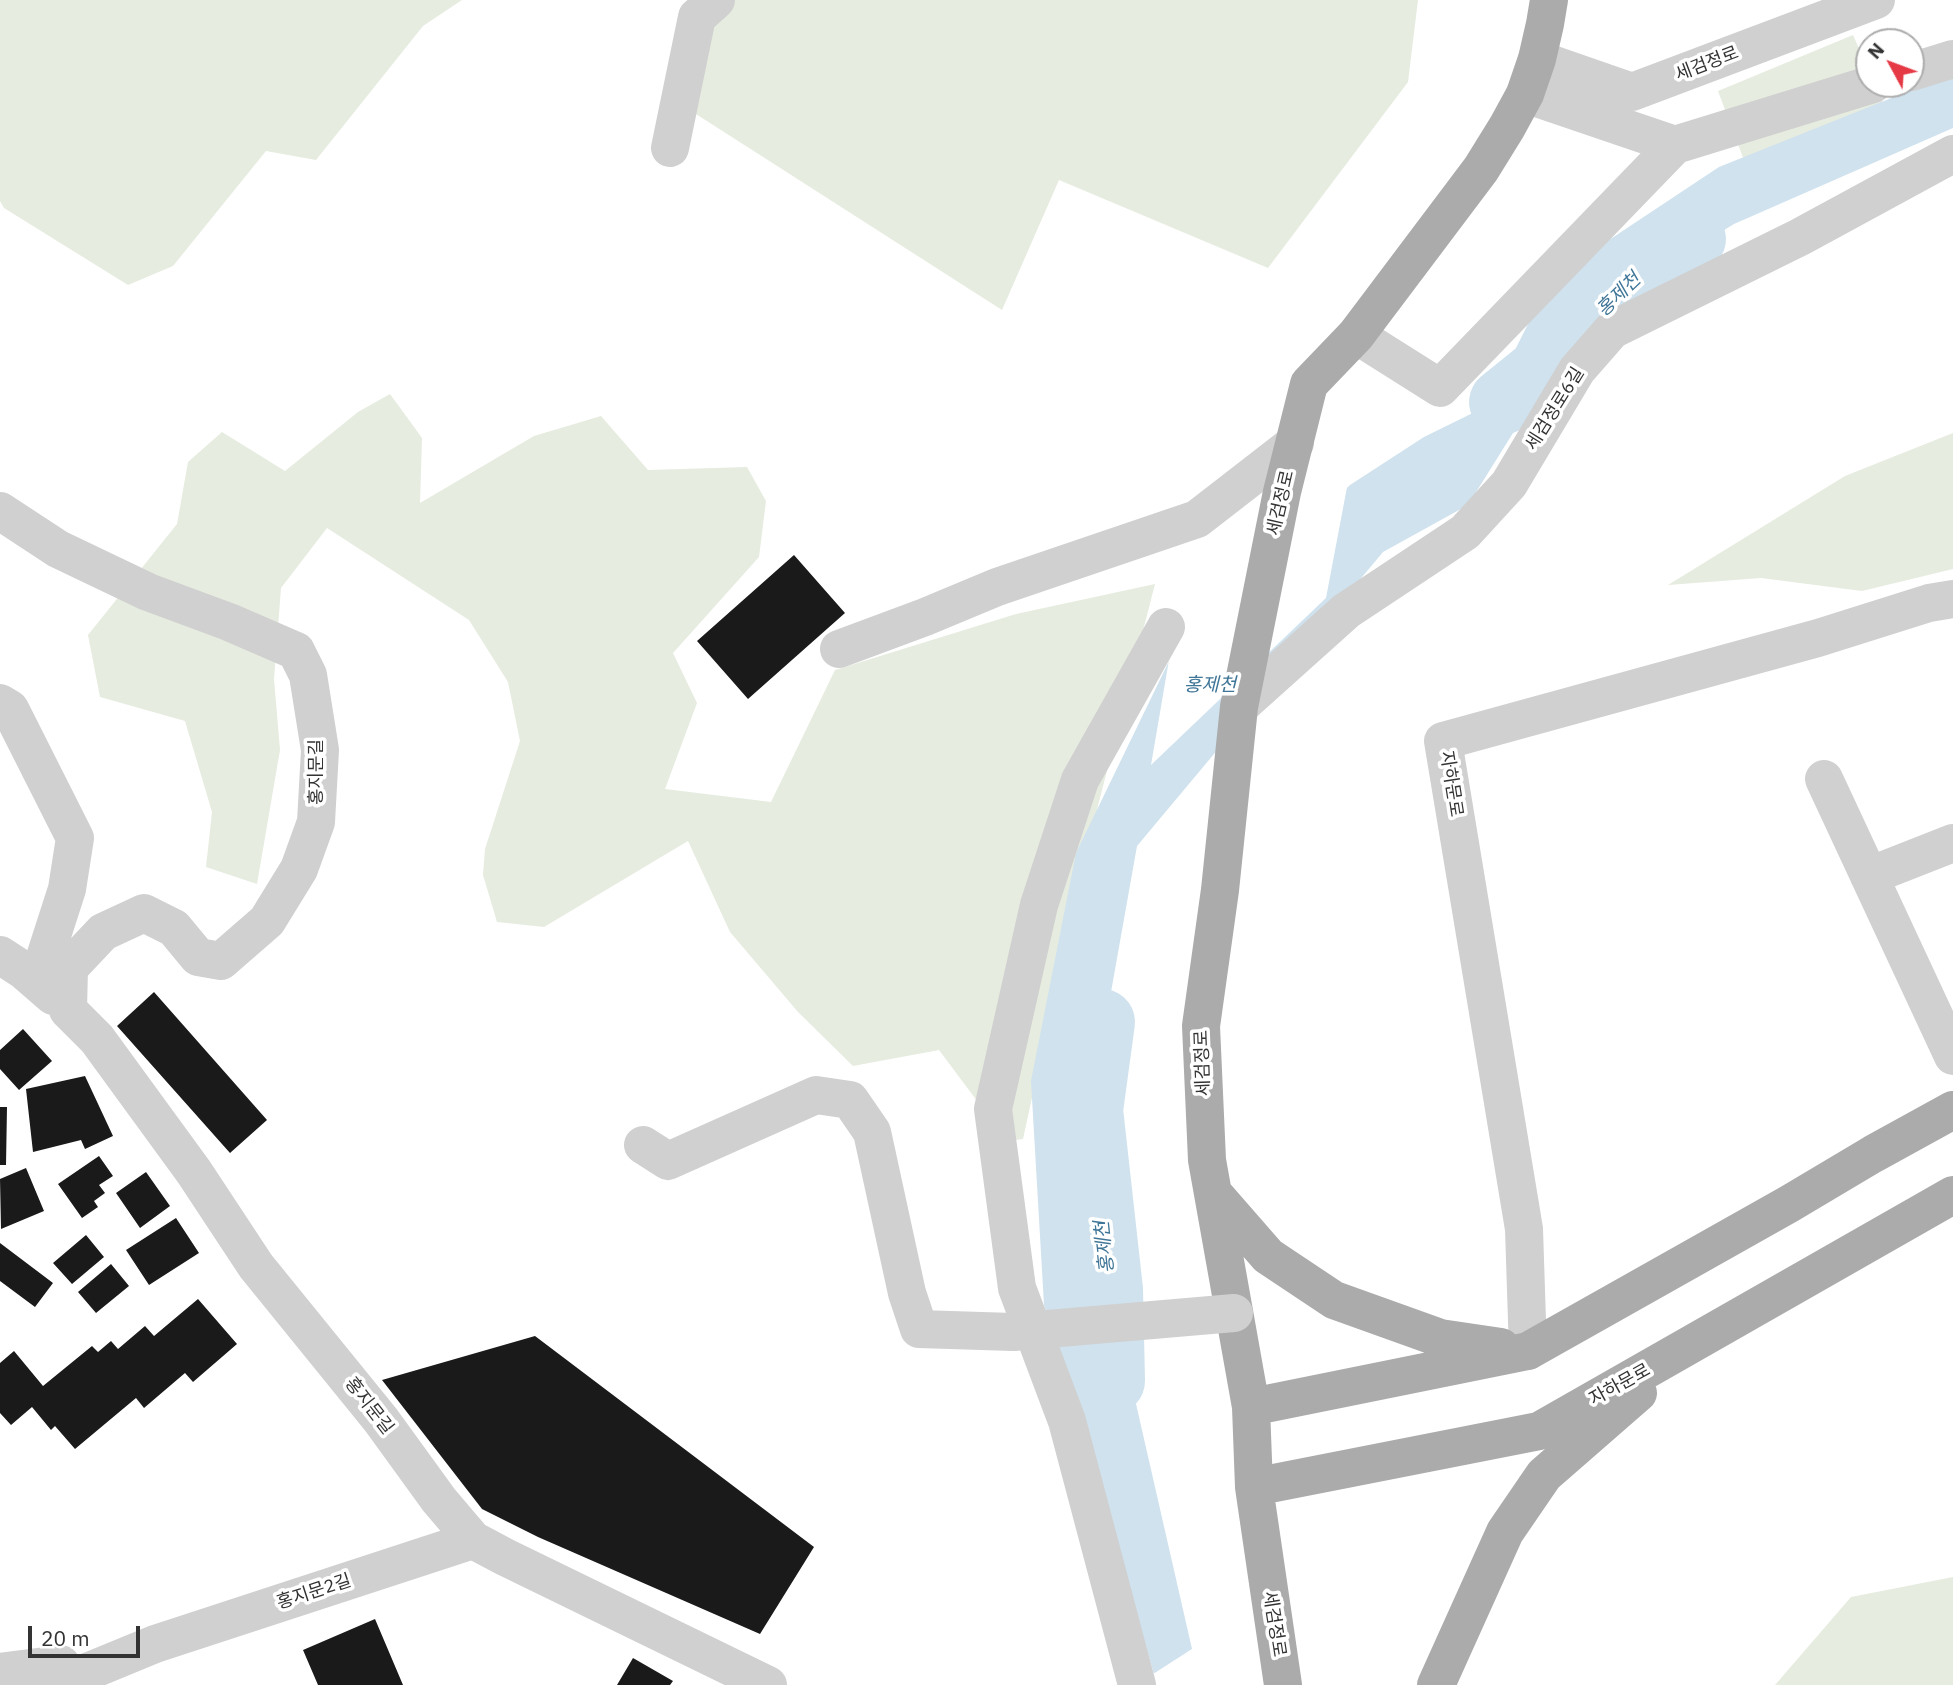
<!DOCTYPE html>
<meta charset="utf-8">
<style>
body{margin:0}
#map{position:relative;width:1953px;height:1685px;overflow:hidden;background:#fff;font-family:"IBM Plex Sans",sans-serif}
canvas{display:block}
.north{position:absolute;left:1855px;top:28px;width:70px;height:70px;box-sizing:border-box;background:#fff;border:2px solid #adadad;border-radius:50%;rotate:311deg;font-size:19px;font-weight:700;line-height:28px;text-align:center;color:#333}
.north::after{content:'';display:block;margin:auto;width:24px;height:32px;background:#e63946;clip-path:polygon(50% 0,100% 100%,50% 72%,0 100%)}
.scale{position:absolute;left:28px;top:1626px;width:112px;height:32px;box-sizing:border-box;border:4px solid #333;border-top:0;padding-left:9px;font-size:21px;line-height:24px;white-space:nowrap;color:#333;-webkit-text-stroke:5px #fff;paint-order:stroke}
</style>
<div id="map">
<canvas width="1953" height="1685"></canvas>
<div class="north">N</div>
<div class="scale">20 m</div>
</div>
<script>
const g = document.querySelector('canvas').getContext('2d');
g.lineJoin = 'round';
function fillPath(path, color) { g.fillStyle = color; g.fill(path, 'evenodd'); }
const poly = rows => new Path2D(rows.map(r => 'M' + r).join(''));
function trace(path, color, width, dash) { g.strokeStyle = color; g.lineWidth = width; g.lineCap = dash ? 'butt' : 'round'; g.setLineDash(dash || []); g.stroke(path); }
function label(font, color, halo, rows, align = 'center') {
  g.font = font + ' "IBM Plex Sans","Noto Sans KR",sans-serif'; g.lineWidth = 7; g.setLineDash([]); g.textBaseline = 'middle'; g.strokeStyle = halo; g.fillStyle = color; for (const [text, x, y, turn = 0] of rows) {
    g.save(); g.translate(x, y); g.rotate((+turn || 0) * Math.PI / 180); g.textAlign = isNaN(turn) ? turn : align; if (halo) g.strokeText(text, 0, 0); g.fillText(text, 0, 0); g.restore();
  }
}
fillPath(poly([
 [0,0,462,0,423,26,316,160,266,151,173,266,128,285,4,208,0,201],
 [694,0,1418,0,1408,82,1268,268,1059,180,1002,310,685,107],
 [1853,35,1890,119,1751,179,1718,91],
 [390,394,422,438,420,503,534,436,601,416,648,470,747,467,766,501,759,557,673,653,697,703,665,789,771,802,835,670,1016,614,1155,584,1082,868,1023,1139,1007,1141,939,1050,853,1066,798,1012,730,932,688,841,544,927,497,922,483,875,485,849,520,741,508,682,469,620,327,528,281,588,274,679,280,750,257,884,206,867,212,812,185,721,100,697,88,635,177,524,188,462,222,432,285,471,358,412],
 [1953,433,1953,569,1862,591,1761,578,1668,585,1845,476],
 [1953,1577,1953,1685,1775,1685,1851,1597]
]), '#e6ecdf');
fillPath(poly([
 [1953,57,1953,128,1734,224,1588,313,1468,505,1383,552,1137,846,1090,1110,1110,1290,1192,1649,1197,1685,1157,1685,1115,1538,1044,1305,1031,1081,1076,853,1171,657,1350,485,1424,437,1487,406,1541,298,1606,242,1719,167,1914,89]
]), '#cfe2ee');
fillPath(poly([
 [1348,482,1326,598,1151,765,1170,654],
 [1195,1647,1201,1685,1153,1685,1150,1676]
]), '#fff');
trace(poly([
 [1502,402,1538,373,1660,254,1693,239],
 [1102,1022,1090,1110,1110,1290,1112,1381]
]), '#cfe2ee', 66);
fillPath(poly([
 [794,555,845,613,748,699,697,641],
 [154,992,267,1120,230,1153,117,1026],
 [23,1029,52,1061,19,1090,0,1069,0,1050],
 [85,1076,113,1136,85,1149,81,1140,33,1152,26,1089],
 [0,1107,7,1107,6,1165,0,1165],
 [99,1156,113,1176,99,1185,105,1193,94,1201,98,1207,82,1218,58,1184],
 [26,1168,44,1211,1,1229,0,1179],
 [146,1172,170,1206,140,1228,116,1193],
 [176,1218,199,1253,149,1285,126,1250],
 [86,1235,104,1257,72,1284,53,1263],
 [0,1243,53,1283,35,1307,0,1281],
 [111,1264,129,1286,96,1313,78,1292],
 [198,1299,237,1344,193,1382,185,1373,144,1408,136,1398,75,1449,55,1426,51,1430,32,1407,11,1425,0,1413,0,1363,14,1351,43,1386,92,1346,98,1352,111,1341,118,1349,145,1326,154,1336],
 [535,1336,814,1547,760,1634,538,1537,482,1509,382,1380],
 [375,1619,403,1685,318,1685,303,1650],
 [633,1658,673,1681,670,1685,617,1685]
]), '#1a1a1a');
trace(poly([
 [1537,59,1632,92,1876,0],
 [1911,72,1953,59],
 [1675,145,1873,84],
 [670,148,697,17,716,0],
 [1356,335,1440,388,1675,145,1525,94],
 [0,511,58,549,148,592,229,622,296,651,308,675,320,750,316,822,299,869,267,921,221,961,198,957,174,928,144,913,103,932,69,968,68,1010,97,1039,194,1172,256,1266,381,1420,439,1500,473,1540,505,1557,768,1685],
 [839,649,925,617,997,587,1197,519,1295,443],
 [0,703,10,709,75,838,67,889,37,982],
 [1239,707,1346,611,1465,532,1509,484,1577,370,1612,330,1800,237,1953,154],
 [1824,779,1953,1056],
 [1869,876,1953,843],
 [0,955,23,970,53,996],
 [643,1145,668,1161,816,1095,850,1100,872,1132,907,1293,919,1329,1013,1332],
 [1528,1351,1524,1229,1443,741,1818,638,1929,603,1953,599],
 [0,1672,61,1664],
 [32,1685,65,1681,155,1644,473,1540],
 [1137,1685,1067,1421,1017,1288,993,1109,1039,905,1080,780,1166,627]
]), '#d0d0d0', 38);
trace(poly([
 [1213,1193,1268,1256,1334,1300,1440,1338,1501,1347],
 [1251,1407,1528,1351,1789,1204,1873,1154,1953,1110],
 [1254,1487,1539,1431,1953,1195],
 [1283,1685,1254,1487,1251,1407,1207,1160,1201,1026,1220,890,1239,707,1282,492,1309,384,1356,335,1481,169,1507,127,1525,94,1537,59,1545,24,1549,0],
 [1436,1685,1505,1532,1544,1475,1638,1393]
]), '#ababab', 38);
trace(poly([
 [1013,1332,1234,1313]
]), '#d0d0d0', 38);
label('18px', '#333', '#fff', [
 ["세검정로",1707,64,-21],
 ["세검정로6길",1555,409,-58],
 ["세검정로",1281,503,-77],
 ["홍지문길",317,772,-90],
 ["자하문로",1451,784,81],
 ["세검정로",1203,1063,-92],
 ["자하문로",1620,1385,-29],
 ["홍지문길",369,1406,52],
 ["홍지문2길",314,1592,-18],
 ["세검정로",1274,1624,81]
]);
label('italic 19px', '#3f7597', '#fff', [
 ["홍제천",1619,295,-44],
 ["홍제천",1210,686],
 ["홍제천",1105,1247,-96]
]);
</script>
